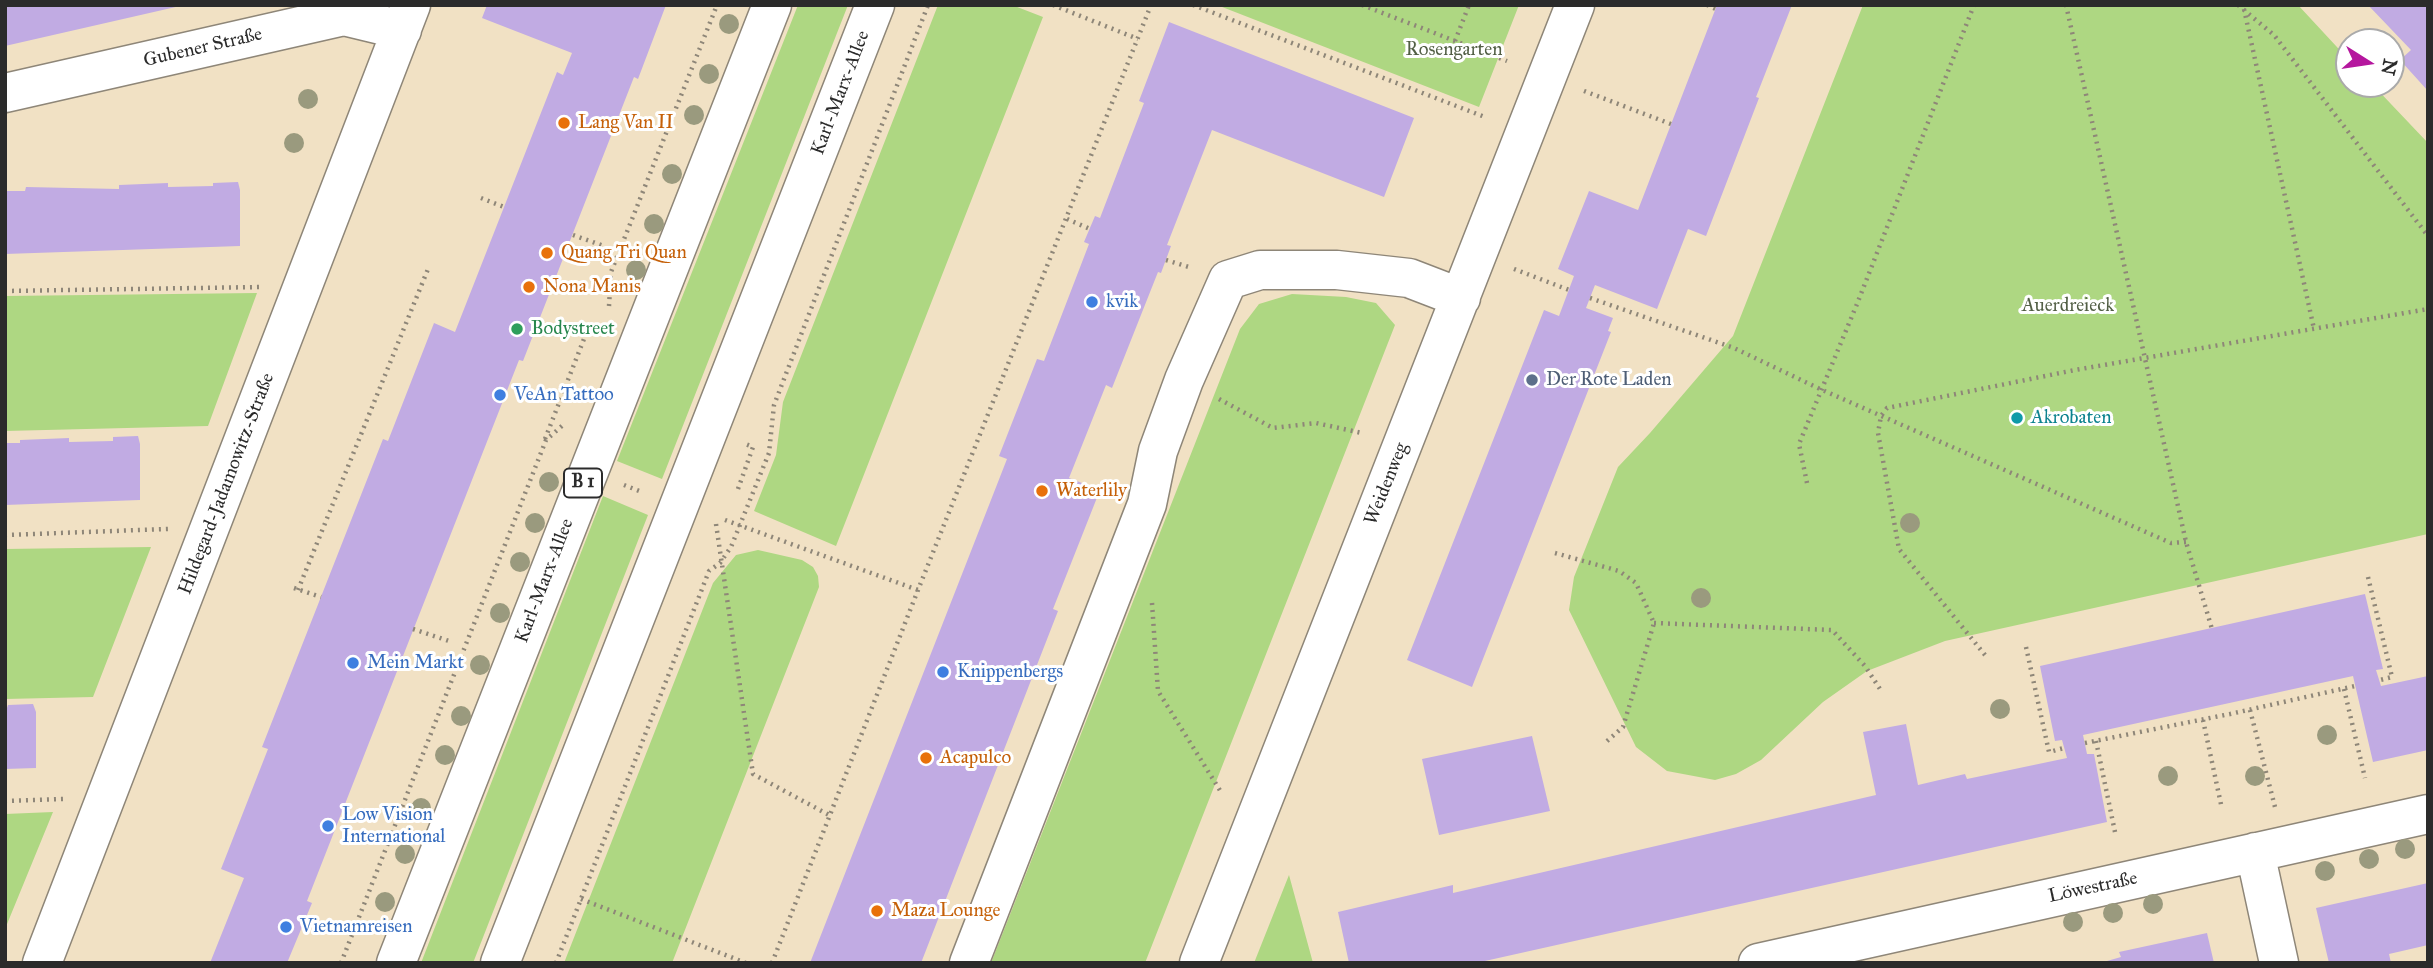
<!DOCTYPE html>
<meta charset="utf-8">
<style>
body{margin:0}
#map{position:relative;width:2433px;height:968px;overflow:hidden;background:#f1e1c4;font-family:"IM FELL Great Primer",serif}
canvas{display:block}
.frame{position:absolute;inset:0;border:7px solid #2b2b2b;pointer-events:none}
.north{position:absolute;left:2335px;top:28px;width:70px;height:70px;box-sizing:border-box;background:#fff;border:2px solid #aaa;border-radius:50%;rotate:102deg;font-size:19px;font-weight:700;line-height:28px;text-align:center;color:#2b2b2b}
.north::after{content:'';display:block;margin:auto;width:24px;height:32px;background:#b5179e;clip-path:polygon(50% 0,100% 100%,50% 72%,0 100%)}
</style>
<div id="map">
<canvas width="2433" height="968"></canvas>
<div class="frame"></div>
<div class="north">N</div>
</div>
<script>
const g = document.querySelector('canvas').getContext('2d');
g.lineJoin = 'round';
function fillPath(path, color) { g.fillStyle = color; g.fill(path, 'evenodd'); }
const poly = rows => new Path2D(rows.map(r => 'M' + r).join(''));
function trace(path, color, width, dash) { g.strokeStyle = color; g.lineWidth = width; g.lineCap = dash ? 'butt' : 'round'; g.setLineDash(dash || []); g.stroke(path); }
function label(font, color, halo, rows, align = 'center') {
  g.font = font + ' "IM FELL Great Primer",serif'; g.lineWidth = 6; g.setLineDash([]); g.textBaseline = 'middle'; g.strokeStyle = halo; g.fillStyle = color; for (const [text, x, y, turn = 0] of rows) {
    g.save(); g.translate(x, y); g.rotate((+turn || 0) * Math.PI / 180); g.textAlign = isNaN(turn) ? turn : align; if (halo) g.strokeText(text, 0, 0); g.fillText(text, 0, 0); g.restore();
  }
}
fillPath(poly([
 [798,5,848,5,662,479,617,461],
 [938,5,1012,5,1043,17,836,546,754,511,776,455,783,402],
 [1217,5,1519,5,1479,107],
 [1863,5,2298,5,2349,60,2349,84,2372,84,2428,143,2428,534,1945,641,1867,671,1823,702,1761,760,1736,774,1715,780,1667,771,1636,747,1569,610,1574,577,1618,467,1650,433,1733,336],
 [257,293,208,426,5,431,5,296],
 [1292,294,1346,297,1376,303,1395,325,1145,963,991,963,1240,329,1259,304],
 [603,496,648,515,473,963,421,963],
 [151,547,93,697,5,699,5,549],
 [758,550,802,560,813,567,818,576,819,587,672,963,564,963,713,583,736,555],
 [53,812,5,929,5,814],
 [1289,875,1313,963,1254,963]
]), '#aed782');
fillPath(poly([
 [5,5,180,5,180,6,5,46],
 [487,5,666,5,638,79,634,77,523,361,519,360,307,901,312,903,287,963,210,963,244,878,221,869,268,749,262,747,383,439,388,441,434,323,455,332,557,72,563,75,572,53,482,18],
 [1717,5,1792,5,1756,97,1759,98,1706,236,1688,229,1657,309,1595,285,1586,308,1613,318,1608,331,1611,332,1472,687,1407,660,1544,310,1559,316,1574,276,1558,269,1589,191,1638,210],
 [2368,5,2428,5,2428,91,2400,60,2411,50],
 [1169,22,1414,118,1384,197,1212,130,1167,245,1171,246,1161,273,1158,272,1112,388,1106,385,1069,478,1100,490,1053,609,1058,611,921,963,810,963,1007,459,999,456,1037,359,1044,361,1089,244,1084,242,1095,216,1100,218,1144,103,1139,101],
 [238,182,240,190,240,246,5,254,5,191,25,191,26,187,119,189,119,185,168,183,168,187,213,186,213,183],
 [138,436,140,444,140,500,5,505,5,443,20,443,20,440,69,438,69,442,113,441,113,437],
 [2365,594,2383,669,2376,670,2381,686,2428,676,2428,750,2373,762,2353,676,2083,735,2087,754,2094,754,2107,822,1476,963,1349,963,1338,912,1453,885,1453,893,1876,795,1863,732,1906,724,1918,785,1965,774,1967,779,2067,758,2062,740,2055,741,2040,666],
 [33,704,36,712,36,768,5,769,5,709,7,708,8,705],
 [1532,736,1550,811,1439,835,1422,759],
 [2428,883,2428,945,2389,954,2391,963,2329,963,2316,908],
 [2207,933,2214,963,2100,963,2121,957,2119,952]
]), '#c1abe3');
const minor = poly([
 [5,93,344,16,402,30],
 [2255,852,2279,963],
 [42,963,411,5],
 [969,963,1147,504,1158,451,1184,380,1228,280,1260,270,1337,270,1409,278,1461,298],
 [1199,963,1575,5],
 [1758,963,2428,814]
]);
const major = poly([
 [396,963,772,5],
 [500,963,875,5]
]);
trace(minor, '#8e8678', 41);
trace(major, '#8e8678', 41);
trace(poly([
 [1053,5,1138,39],
 [1193,5,1485,117],
 [1362,5,1507,61],
 [1707,5,1716,9],
 [2066,5,2186,542,2212,629],
 [2238,5,2274,35,2428,236],
 [2244,9,2314,329],
 [1455,41,1469,5],
 [1584,91,1671,124],
 [481,198,504,207],
 [1067,219,1090,229],
 [573,235,604,246],
 [1166,260,1192,268],
 [1514,269,1569,290],
 [5,291,260,287],
 [1590,298,1734,348,1820,389,2171,543,2186,542],
 [609,306,611,272,717,5],
 [1219,399,1273,428,1316,423,1362,433],
 [545,439,589,326],
 [1807,483,1799,444,1857,304,1974,5],
 [624,485,642,492],
 [738,489,753,447,743,443],
 [725,520,918,590],
 [716,524,753,774,829,815],
 [5,535,168,529],
 [1555,553,1619,571,1636,583,1654,623,1623,727,1606,742],
 [2368,577,2392,677,2380,680],
 [294,588,321,597],
 [298,590,428,269],
 [1152,603,1158,691,1221,792],
 [1654,623,1832,630,1865,666,1880,689],
 [413,629,449,641],
 [2026,647,2049,752,2064,748],
 [1985,655,1899,549,1878,433,1881,416,1887,408,2075,370,2428,309],
 [2344,689,2365,778],
 [2250,710,2275,807],
 [2203,720,2222,809],
 [2096,741,2115,832],
 [2085,743,2230,714,2355,686],
 [5,801,64,799],
 [581,899,746,963],
 [341,963,546,440,563,425],
 [556,963,709,571,720,563,731,547,769,453,774,405,928,5],
 [772,963,918,590,1151,5]
]), '#8e8678', 4.5, [2, 5]);
trace(minor, '#fff', 38);
trace(major, '#fff', 38);
g.fillStyle = '#9a9a7e';
for (const [x, y] of [
 [729,24],
 [709,74],
 [308,99],
 [694,115],
 [294,143],
 [672,174],
 [654,224],
 [636,270],
 [549,482],
 [535,523],
 [1910,523],
 [520,562],
 [1701,598],
 [500,613],
 [480,665],
 [2000,709],
 [461,716],
 [2327,735],
 [445,755],
 [2168,776],
 [2255,776],
 [421,808],
 [2405,849],
 [405,854],
 [2369,859],
 [2325,871],
 [385,902],
 [2153,904],
 [2113,913],
 [2073,922]
]) { g.beginPath(); g.arc(x, y, 10, 0, 2 * Math.PI); g.fill(); }
for (const [x, y, r, color] of [
 [564,123,7,"#e8710a"],
 [547,253,7,"#e8710a"],
 [529,287,7,"#e8710a"],
 [1092,302,7,"#3f7fe0"],
 [517,329,7,"#2e9e5b"],
 [1532,380,7,"#5c6f8a"],
 [500,395,7,"#3f7fe0"],
 [2017,418,7,"#0f9aa8"],
 [1042,491,7,"#e8710a"],
 [353,663,7,"#3f7fe0"],
 [943,672,7,"#3f7fe0"],
 [926,758,7,"#e8710a"],
 [328,826,7,"#3f7fe0"],
 [877,911,7,"#e8710a"],
 [286,927,7,"#3f7fe0"]
]) { const dot = new Path2D(); dot.arc(x, y, r, 0, 2 * Math.PI); g.fillStyle = color; g.fill(dot); trace(dot, '#fff', 2.5); }
for (const [x, y, w] of [
 [583,483,38]
]) { const box = new Path2D(); box.roundRect(x - w / 2, y - 14.5, w, 29, 5); g.fillStyle = '#fff'; g.fill(box); trace(box, '#2b2b2b', 2); }
label('bold 18px', '#2b2b2b', null, [
 ["B 1",583,483]
]);
label('19px', '#2b2b2b', '#fff', [
 ["Gubener Straße",203,48,-13],
 ["Karl-Marx-Allee",841,93,-69],
 ["Hildegard-Jadamowitz-Straße",227,484,-69],
 ["Weidenweg",1387,484,-68],
 ["Karl-Marx-Allee",545,581,-69],
 ["Löwestraße",2093,888,-12]
]);
label('19px', '#525f45', '#fff', [
 ["Rosengarten",1454,50],
 ["Auerdreieck",2068,306]
]);
label('19px', '#c56008', '#fff', [
 ["Lang Van II",578,123],
 ["Quang Tri Quan",561,253],
 ["Nona Manis",543,287],
 ["Waterlily",1056,491],
 ["Acapulco",940,758],
 ["Maza Lounge",891,911]
], 'left');
label('19px', '#366cbe', '#fff', [
 ["kvik",1106,302],
 ["VeAn Tattoo",514,395],
 ["Mein Markt",367,663],
 ["Knippenbergs",957,672],
 ["Low Vision",342,815],
 ["International",342,837],
 ["Vietnamreisen",300,927]
], 'left');
label('19px', '#27864d', '#fff', [
 ["Bodystreet",531,329]
], 'left');
label('19px', '#4e5e75', '#fff', [
 ["Der Rote Laden",1546,380]
], 'left');
label('19px', '#0d838f', '#fff', [
 ["Akrobaten",2031,418]
], 'left');
</script>
